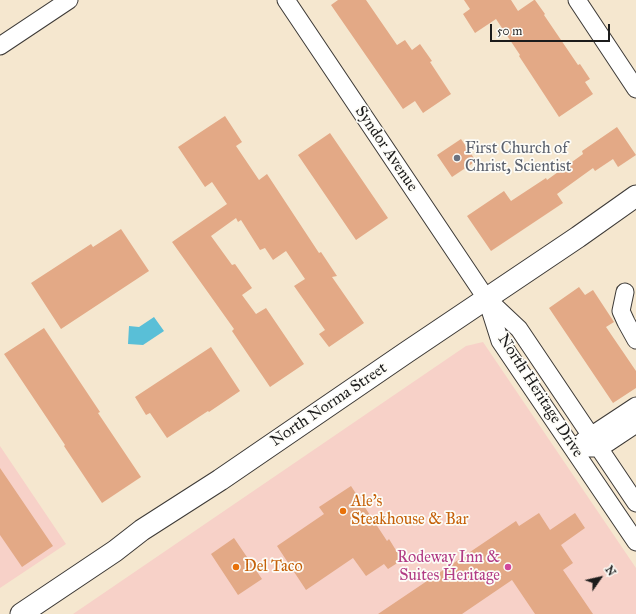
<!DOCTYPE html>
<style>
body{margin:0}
#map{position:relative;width:636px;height:614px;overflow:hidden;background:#f5e7cf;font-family:"IM FELL Great Primer",serif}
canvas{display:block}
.north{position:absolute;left:580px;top:558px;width:40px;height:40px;-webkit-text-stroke:3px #fdfcf7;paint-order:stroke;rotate:56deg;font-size:11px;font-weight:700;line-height:16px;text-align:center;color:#1c1c1c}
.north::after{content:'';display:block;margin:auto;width:14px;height:18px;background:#1c1c1c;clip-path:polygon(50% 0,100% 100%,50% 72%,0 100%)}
.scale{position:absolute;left:490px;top:24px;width:120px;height:18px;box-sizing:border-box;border:2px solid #1c1c1c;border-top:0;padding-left:5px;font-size:12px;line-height:14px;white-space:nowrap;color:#1c1c1c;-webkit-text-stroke:3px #fdfcf7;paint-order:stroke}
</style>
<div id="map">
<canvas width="636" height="614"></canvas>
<div class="north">N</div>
<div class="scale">50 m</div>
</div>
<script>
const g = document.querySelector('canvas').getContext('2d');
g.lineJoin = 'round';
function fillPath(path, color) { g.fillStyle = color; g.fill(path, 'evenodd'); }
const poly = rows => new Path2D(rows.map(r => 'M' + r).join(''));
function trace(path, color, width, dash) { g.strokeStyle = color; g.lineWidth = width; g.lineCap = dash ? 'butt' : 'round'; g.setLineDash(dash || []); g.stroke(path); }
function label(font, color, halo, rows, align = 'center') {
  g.font = font + ' "IM FELL Great Primer",serif'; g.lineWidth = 3.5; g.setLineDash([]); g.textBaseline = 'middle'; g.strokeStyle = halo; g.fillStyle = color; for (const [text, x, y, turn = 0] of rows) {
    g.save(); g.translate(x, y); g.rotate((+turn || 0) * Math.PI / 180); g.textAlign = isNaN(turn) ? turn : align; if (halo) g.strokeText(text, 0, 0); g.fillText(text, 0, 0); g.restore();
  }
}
fillPath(poly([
 [483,342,636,568,636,614,73,614,466,346],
 [0,446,66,544,0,588]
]), '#f7d1c8');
fillPath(poly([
 [154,317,164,331,143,345,128,344,129,326,139,327]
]), '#59bfd7');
fillPath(poly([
 [338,0,366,0,397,45,405,40,412,50,420,44,432,61,430,62,451,94,423,113,415,101,403,109,331,5],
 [464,0,511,0,518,11,534,0,535,0,545,14,544,15,578,65,580,64,590,79,585,82,593,94,559,117,519,56,520,55,496,19,475,33,463,14,470,9],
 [225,116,242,142,236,146,259,180,267,174,319,253,321,252,337,276,332,277,364,323,329,347,319,334,325,330,294,286,305,279,286,251,273,260,265,248,260,250,241,220,238,222,236,218,211,236,232,265,235,264,252,288,242,295,256,314,266,308,304,364,270,387,232,331,234,329,172,242,227,204,212,182,205,187,178,147],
 [617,127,636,155,618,167,613,159,595,171,593,168,557,194,563,203,491,251,467,216,504,191,511,201,546,178,547,180,583,154,582,151],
 [330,133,388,218,356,240,298,155],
 [461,139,476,161,452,177,437,155],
 [121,229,149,271,61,329,31,283,91,244,93,247],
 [579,287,585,295,593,290,614,322,606,327,636,371,636,388,613,403,549,308],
 [44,328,100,412,98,413,141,477,102,503,64,446,65,445,4,354],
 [211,347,240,391,209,412,208,411,167,438,150,413,146,415,135,397],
 [0,468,53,546,22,567,0,535],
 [351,486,387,541,389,539,402,560,388,569,384,564,366,576,353,558,306,590,277,546,324,514,319,507],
 [539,513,550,530,575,513,585,528,561,545,573,563,563,570,593,614,535,614,512,580,462,614,378,614,516,521,519,526],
 [234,538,262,579,238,595,211,554]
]), '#e3a986');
const minor = poly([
 [286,0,486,298,519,329,636,503],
 [577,0,636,89],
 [0,46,69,0],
 [625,292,621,311,626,322,636,340],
 [487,300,500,341,636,542],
 [583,441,636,406],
 [588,448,600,448,636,424]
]);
const tertiary = poly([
 [21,614,115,551,142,530,220,480,407,352,578,237,636,196]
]);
trace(minor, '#3d3a37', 19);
trace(tertiary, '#3d3a37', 23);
trace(minor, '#fff', 17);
trace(tertiary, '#fff', 21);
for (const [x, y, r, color] of [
 [457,158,4,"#6b7280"],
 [343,511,4,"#e8710a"],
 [236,567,4,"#e8710a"],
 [508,567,4,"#d1479c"]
]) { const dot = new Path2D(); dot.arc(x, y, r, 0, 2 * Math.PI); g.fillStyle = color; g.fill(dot); trace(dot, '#fdfcf7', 1.5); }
label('16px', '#1c1c1c', '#fdfcf7', [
 ["Syndor Avenue",386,149,56],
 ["North Heritage Drive",540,396,57],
 ["North Norma Street",329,405,-34]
]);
label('16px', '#5b616d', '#fdfcf7', [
 ["First Church of",465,149],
 ["Christ, Scientist",465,167]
], 'left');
label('16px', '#c56008', '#fdfcf7', [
 ["Ale's",351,502],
 ["Steakhouse & Bar",351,520],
 ["Del Taco",244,567]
], 'left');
label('16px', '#b23c85', '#fdfcf7', [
 ["Rodeway Inn &",500,558],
 ["Suites Heritage",500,576]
], 'right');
</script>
